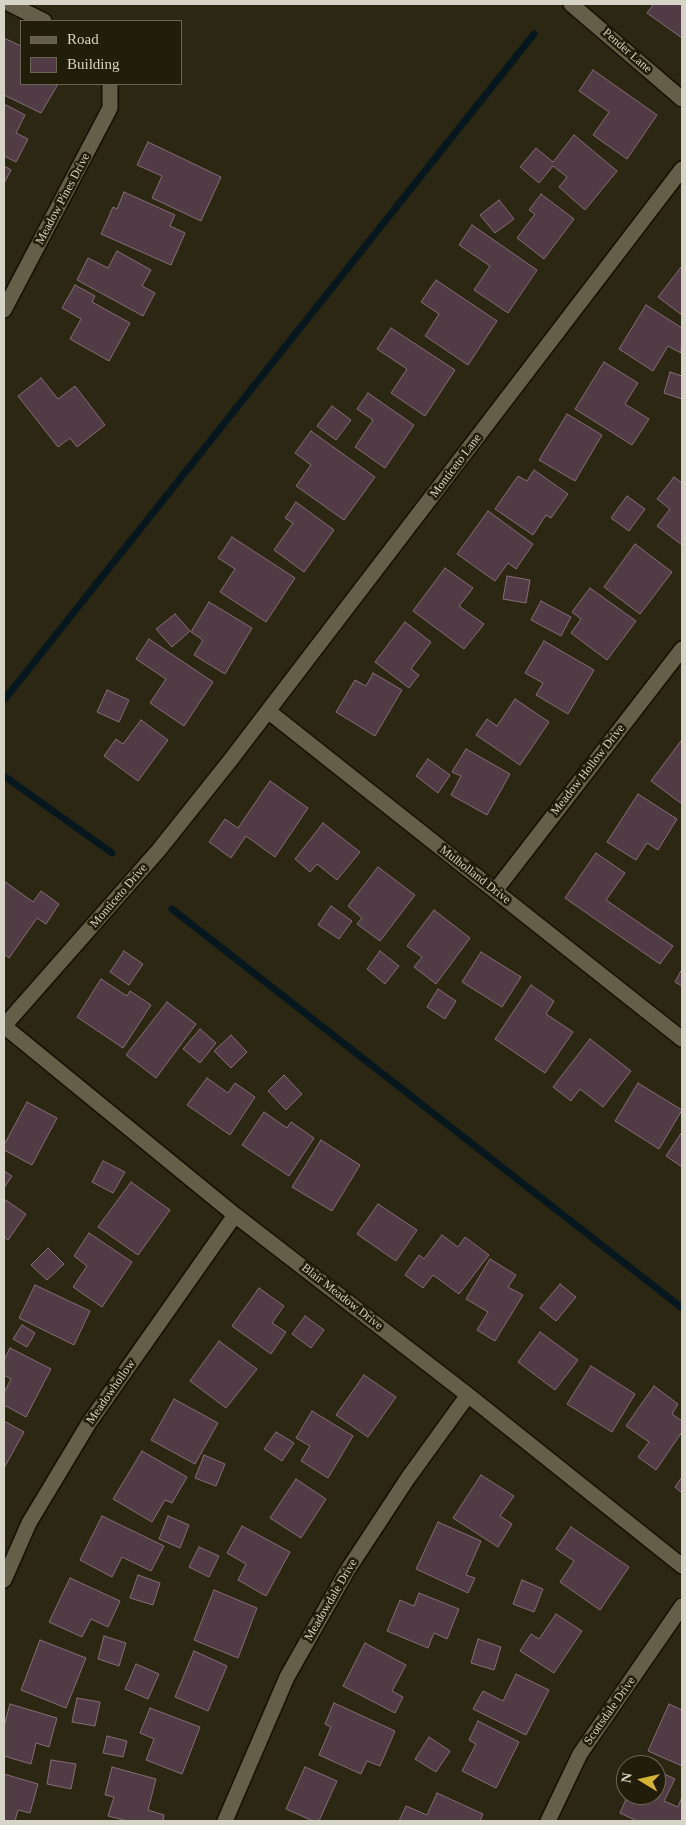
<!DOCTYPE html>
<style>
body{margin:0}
#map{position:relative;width:686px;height:1825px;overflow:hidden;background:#2c2713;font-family:"Times New Roman",serif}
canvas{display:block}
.frame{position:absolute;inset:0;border:5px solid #d6d3c7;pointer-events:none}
.legend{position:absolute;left:20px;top:20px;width:162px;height:65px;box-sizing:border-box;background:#221d09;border:1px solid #6a6655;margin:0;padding:6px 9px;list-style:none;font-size:15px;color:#d6d3c7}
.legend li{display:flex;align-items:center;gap:10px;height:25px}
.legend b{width:25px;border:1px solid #6a6655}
.north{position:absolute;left:616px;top:1755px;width:50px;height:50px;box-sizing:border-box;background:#221d09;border:1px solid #6a6655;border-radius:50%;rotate:279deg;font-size:14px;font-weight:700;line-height:20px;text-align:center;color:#d6d3c7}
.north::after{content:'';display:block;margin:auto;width:18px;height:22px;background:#d6b534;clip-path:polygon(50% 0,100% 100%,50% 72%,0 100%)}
</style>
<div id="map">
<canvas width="686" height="1825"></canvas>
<div class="frame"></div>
<ul class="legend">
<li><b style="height:6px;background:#655f49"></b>Road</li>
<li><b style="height:14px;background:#513b44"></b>Building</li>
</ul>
<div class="north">N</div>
</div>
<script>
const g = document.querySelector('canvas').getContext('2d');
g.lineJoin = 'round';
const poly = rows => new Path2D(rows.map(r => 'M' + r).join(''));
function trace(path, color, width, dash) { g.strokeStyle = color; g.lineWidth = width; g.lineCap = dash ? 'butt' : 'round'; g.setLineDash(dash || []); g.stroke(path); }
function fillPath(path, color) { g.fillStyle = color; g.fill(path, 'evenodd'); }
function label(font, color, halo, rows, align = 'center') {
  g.font = font + ' "Times New Roman",serif'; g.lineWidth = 5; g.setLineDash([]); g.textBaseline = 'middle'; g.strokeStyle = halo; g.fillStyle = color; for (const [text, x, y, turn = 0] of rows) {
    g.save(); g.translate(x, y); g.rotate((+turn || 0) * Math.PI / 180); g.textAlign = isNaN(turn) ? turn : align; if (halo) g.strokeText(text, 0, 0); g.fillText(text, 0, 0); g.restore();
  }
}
trace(poly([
 [4,700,534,34],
 [4,776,112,853],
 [172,909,682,1308]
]), '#07171e', 7);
const building = poly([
 [654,4,682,4,682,38,647,13,654,4],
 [4,38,21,46,21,84,58,84,41,113,4,95,4,38],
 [593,70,657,115,627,159,593,135,609,112,579,91,593,70],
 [4,104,25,115,16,133,28,139,16,162,4,156,4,104],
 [574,135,617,171,585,210,559,187,567,177,553,166,539,183,520,167,536,148,553,162,574,135],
 [148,142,221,177,201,221,152,198,162,176,137,165,148,142],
 [4,166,11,170,4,183,4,166],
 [124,192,175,215,170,226,185,233,171,265,101,234,113,207,117,209,124,192],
 [541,194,574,219,544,259,517,238,535,214,529,210,541,194],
 [499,200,514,219,495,233,480,215,499,200],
 [472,225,537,270,508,313,474,290,490,266,459,245,472,225],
 [117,251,151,270,142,286,155,293,143,316,77,280,88,258,108,268,117,251],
 [682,266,682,315,658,297,682,266],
 [436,280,497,321,468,365,425,336,439,314,421,302,436,280],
 [75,285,95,296,92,302,130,323,109,361,70,339,81,319,62,308,75,285],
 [646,305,682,328,681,353,668,346,653,371,619,349,646,305],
 [391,328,455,370,425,416,391,393,407,369,377,349,391,328],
 [604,362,638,383,625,404,649,419,632,445,575,409,604,362],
 [670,372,682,376,682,399,664,393,670,372],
 [41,378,58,399,75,386,105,425,77,447,70,438,58,447,18,396,41,378],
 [368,393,414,425,385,468,355,447,373,420,357,409,368,393],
 [332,406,351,420,336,440,317,426,332,406],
 [567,414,602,435,575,481,539,460,567,414],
 [311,431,375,477,344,520,296,486,311,465,295,453,311,431],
 [534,470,568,494,551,518,546,515,533,535,495,509,518,476,527,481,534,470],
 [674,477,682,483,682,545,657,526,670,509,657,499,674,477],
 [627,496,645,509,629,531,611,518,627,496],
 [296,502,334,530,304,572,274,550,293,523,285,518,296,502],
 [488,511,533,544,516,569,508,563,495,581,457,554,488,511],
 [232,537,295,578,266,622,220,592,235,569,218,558,232,537],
 [635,544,672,572,640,614,604,587,635,544],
 [445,568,473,588,459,606,484,624,464,649,413,611,445,568],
 [507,576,530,580,526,603,503,599,507,576],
 [590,588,636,621,607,660,571,633,581,619,572,612,590,588],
 [541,601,571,617,561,636,531,620,541,601],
 [209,602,252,628,225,674,194,655,203,640,191,632,209,602],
 [175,614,190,631,172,647,156,629,175,614],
 [405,622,431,642,411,669,419,675,409,688,375,662,405,622],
 [149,639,213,682,184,726,150,703,166,679,136,659,149,639],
 [544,641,594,670,568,714,536,695,543,683,525,673,544,641],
 [373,673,402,690,375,736,336,712,355,680,366,686,373,673],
 [107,690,129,700,119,722,97,712,107,690],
 [515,699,549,722,520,765,476,735,487,719,497,726,515,699],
 [141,720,168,740,138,781,104,756,116,739,123,744,141,720],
 [681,741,682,742,682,804,651,781,681,741],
 [466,749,510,774,487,815,451,795,461,776,452,772,466,749],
 [428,759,450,775,438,793,416,776,428,759],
 [270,781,308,808,275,857,246,836,231,858,209,842,225,819,238,828,270,781],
 [638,794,677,819,658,850,647,843,636,860,607,842,638,794],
 [323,823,360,852,337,880,317,864,310,872,295,859,323,823],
 [596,853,625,873,606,900,673,946,660,964,565,898,596,853],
 [378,867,415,895,380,941,357,924,362,918,348,906,378,867],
 [4,881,33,902,41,891,59,904,46,924,37,918,9,958,4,954,4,881],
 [331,906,352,921,339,939,318,925,331,906],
 [434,910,470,938,436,984,414,967,422,957,407,946,434,910],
 [124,951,143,964,129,985,110,972,124,951],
 [380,951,399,966,385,984,367,969,380,951],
 [481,952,521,977,502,1007,462,982,481,952],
 [682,969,682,986,675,982,682,969],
 [101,979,127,996,130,991,151,1005,123,1048,77,1017,101,979],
 [531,985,554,1001,546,1014,573,1032,545,1073,495,1039,531,985],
 [438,989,456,1001,445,1019,427,1007,438,989],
 [167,1002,196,1024,156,1078,126,1055,167,1002],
 [200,1029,216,1043,200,1063,183,1049,200,1029],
 [231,1035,247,1052,231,1068,214,1051,231,1035],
 [590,1039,631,1071,603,1107,580,1089,571,1101,553,1087,590,1039],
 [284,1075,302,1094,286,1110,268,1091,284,1075],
 [207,1078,228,1093,235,1083,255,1097,230,1135,187,1105,207,1078],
 [638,1083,682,1110,659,1149,615,1121,638,1083],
 [27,1102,57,1118,32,1165,4,1150,4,1145,27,1102],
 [264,1112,287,1128,291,1122,314,1138,289,1176,242,1145,264,1112],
 [682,1132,682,1167,666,1156,682,1132],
 [321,1140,360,1165,332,1211,292,1187,321,1140],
 [103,1161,125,1172,113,1193,92,1182,103,1161],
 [4,1171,12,1176,4,1188,4,1171],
 [131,1182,170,1210,138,1255,98,1227,131,1182],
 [4,1199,26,1214,8,1240,4,1237,4,1199],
 [378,1204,417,1230,396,1261,357,1234,378,1204],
 [89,1233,132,1262,102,1307,73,1287,87,1266,74,1256,89,1233],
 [442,1235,458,1247,465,1237,489,1255,459,1294,433,1275,423,1288,405,1275,419,1255,424,1259,442,1235],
 [48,1248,64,1264,47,1280,31,1265,48,1248],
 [490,1259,516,1275,508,1287,523,1295,495,1341,477,1330,488,1312,466,1299,490,1259],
 [560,1284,576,1297,556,1321,540,1308,560,1284],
 [35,1285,90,1311,74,1345,19,1318,35,1285],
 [259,1288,284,1306,272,1323,286,1332,271,1354,232,1326,259,1288],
 [305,1316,324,1330,311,1348,292,1334,305,1316],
 [22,1325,35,1333,27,1347,13,1339,22,1325],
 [540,1332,578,1360,555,1390,518,1362,540,1332],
 [219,1341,257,1369,226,1408,190,1381,219,1341],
 [10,1348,51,1369,26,1417,4,1405,4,1393,11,1379,4,1375,4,1360,10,1348],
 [591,1366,635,1394,612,1432,567,1404,591,1366],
 [364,1375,396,1397,368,1437,336,1415,364,1375],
 [654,1386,678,1404,672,1414,682,1421,682,1432,656,1470,638,1457,649,1442,626,1426,654,1386],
 [174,1399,218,1423,195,1464,151,1440,174,1399],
 [312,1411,353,1436,328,1478,301,1461,310,1446,296,1438,312,1411],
 [4,1421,24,1432,4,1468,4,1421],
 [276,1432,294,1443,282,1461,264,1449,276,1432],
 [142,1451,187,1477,172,1503,165,1500,152,1522,113,1499,142,1451],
 [204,1455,225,1464,216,1486,195,1478,204,1455],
 [481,1475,514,1496,500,1516,512,1524,498,1547,453,1518,481,1475],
 [682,1477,682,1493,675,1487,682,1477],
 [296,1479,326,1499,301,1538,270,1518,296,1479],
 [102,1516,164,1546,151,1571,122,1557,112,1577,80,1560,102,1516],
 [168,1516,189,1525,180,1548,159,1539,168,1516],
 [438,1522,481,1541,466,1575,475,1578,468,1593,416,1569,438,1522],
 [242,1526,290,1552,266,1596,238,1580,246,1564,227,1553,242,1526],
 [571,1527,629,1567,600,1610,560,1582,574,1561,556,1549,571,1527],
 [199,1547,219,1556,209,1577,189,1567,199,1547],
 [138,1575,160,1583,153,1605,130,1598,138,1575],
 [70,1578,120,1601,108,1627,91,1619,82,1637,49,1622,70,1578],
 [522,1580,543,1589,534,1612,513,1604,522,1580],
 [214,1590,257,1608,238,1658,194,1640,214,1590],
 [419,1593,459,1609,447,1639,434,1633,428,1648,387,1631,400,1600,414,1606,419,1593],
 [556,1614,582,1631,554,1673,520,1651,531,1634,539,1639,556,1614],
 [104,1636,126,1643,119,1666,98,1659,104,1636],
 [478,1639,501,1647,494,1670,471,1663,478,1639],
 [40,1640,86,1658,66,1708,21,1690,40,1640],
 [365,1643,406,1665,392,1691,403,1697,395,1713,343,1686,365,1643],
 [194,1651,227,1666,208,1711,175,1697,194,1651],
 [136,1664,159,1674,148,1699,125,1689,136,1664],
 [516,1674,549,1690,526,1735,473,1709,483,1691,503,1701,516,1674],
 [77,1698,100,1702,95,1726,72,1722,77,1698],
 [334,1703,395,1731,380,1766,367,1761,361,1774,319,1755,331,1727,325,1724,334,1703],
 [10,1704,57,1718,49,1747,36,1743,31,1764,4,1756,4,1726,10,1704],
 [669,1704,682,1710,682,1766,648,1751,669,1704],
 [150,1708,200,1727,182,1774,146,1760,154,1739,140,1733,150,1708],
 [478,1721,519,1742,496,1788,462,1771,476,1744,469,1740,478,1721],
 [107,1736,127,1741,123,1757,103,1753,107,1736],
 [429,1737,450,1751,436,1772,415,1759,429,1737],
 [51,1760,76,1764,71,1789,47,1784,51,1760],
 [112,1767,156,1779,148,1810,164,1815,163,1821,128,1821,108,1816,114,1797,105,1795,112,1767],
 [305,1767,337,1781,319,1821,313,1821,286,1809,305,1767],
 [656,1770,675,1779,664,1801,678,1807,682,1797,682,1821,637,1821,620,1813,628,1795,656,1795,656,1770],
 [4,1774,38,1784,30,1813,18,1810,15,1821,4,1821,4,1774],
 [437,1793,483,1814,480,1821,399,1821,406,1806,427,1815,437,1793]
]);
fillPath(building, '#513b44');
trace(building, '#866d77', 1);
const street = poly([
 [10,4,44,21],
 [571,4,682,99],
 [4,310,110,108,110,84],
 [268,711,682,1039],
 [495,891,682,649],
 [4,1026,158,851,229,762,682,169],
 [4,1026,235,1215,468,1395,682,1566],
 [4,1580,29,1523,89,1423,235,1215],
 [225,1821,287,1677,347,1571,408,1478,468,1395],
 [548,1821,580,1754,682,1606]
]);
trace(street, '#140f00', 18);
trace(street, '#655f49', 15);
label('12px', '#d6d3c7', '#221d09', [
 ["Pender Lane",627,51,41],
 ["Meadow Pines Drive",63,199,-62],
 ["Monticeto Lane",456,466,-53],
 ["Meadow Hollow Drive",588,770,-52],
 ["Mulholland Drive",475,875,38],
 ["Monticeto Drive",119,896,-49],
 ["Blair Meadow Drive",342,1297,38],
 ["Meadowhollow",111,1392,-55],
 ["Meadowdale Drive",331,1600,-60],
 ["Scottsdale Drive",610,1711,-55]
]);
</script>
